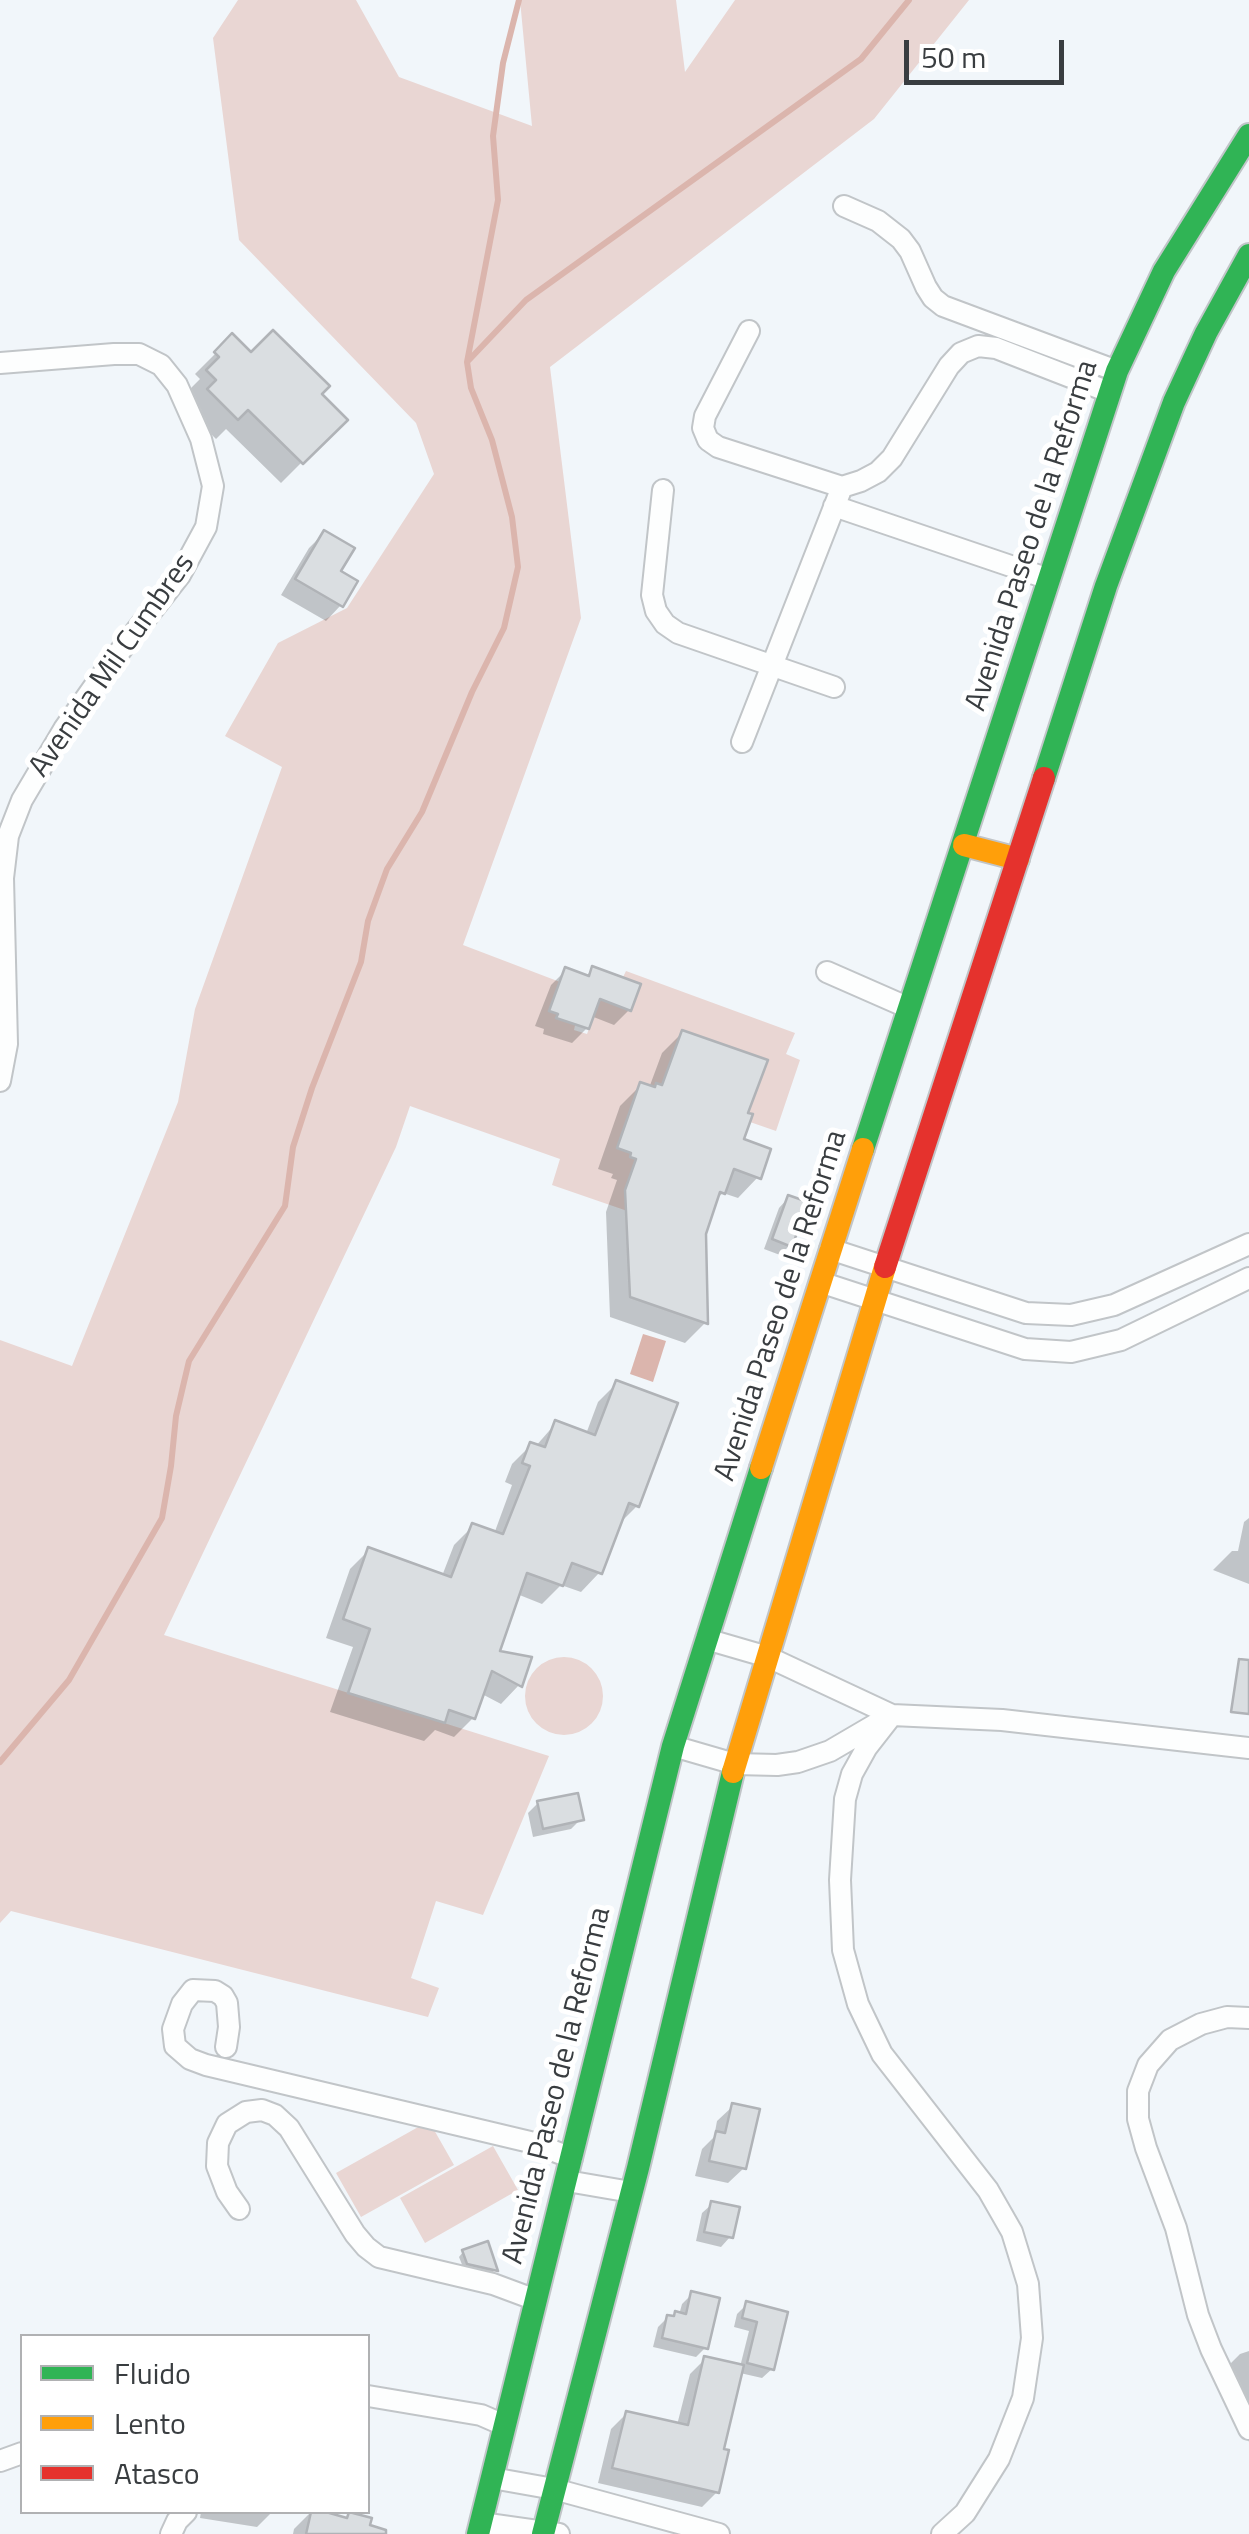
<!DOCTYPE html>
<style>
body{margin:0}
#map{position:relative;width:1249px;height:2534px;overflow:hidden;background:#f1f6fa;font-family:"Titillium Web",sans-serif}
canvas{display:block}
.legend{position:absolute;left:20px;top:2334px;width:350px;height:180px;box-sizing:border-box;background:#fff;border:2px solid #b0b1b3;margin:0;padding:12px 18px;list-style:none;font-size:30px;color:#393d40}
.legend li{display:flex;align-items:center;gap:20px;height:50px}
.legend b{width:50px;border:2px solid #b0b1b3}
.scale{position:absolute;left:904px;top:40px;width:160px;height:45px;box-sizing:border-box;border:5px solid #393d40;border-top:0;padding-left:12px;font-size:30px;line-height:35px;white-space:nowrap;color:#393d40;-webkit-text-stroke:8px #fff;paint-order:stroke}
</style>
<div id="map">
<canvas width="1249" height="2534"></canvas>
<ul class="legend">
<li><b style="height:12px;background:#30b455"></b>Fluido</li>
<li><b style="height:12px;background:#ff9f0a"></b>Lento</li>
<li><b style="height:12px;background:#e5322d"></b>Atasco</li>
</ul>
<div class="scale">50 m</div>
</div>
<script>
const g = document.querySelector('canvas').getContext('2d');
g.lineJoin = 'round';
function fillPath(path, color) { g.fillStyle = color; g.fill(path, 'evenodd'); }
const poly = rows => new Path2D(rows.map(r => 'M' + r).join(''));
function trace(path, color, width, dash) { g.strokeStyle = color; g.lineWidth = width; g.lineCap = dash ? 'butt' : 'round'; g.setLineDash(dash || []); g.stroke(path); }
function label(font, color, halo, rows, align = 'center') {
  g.font = font + ' "Titillium Web",sans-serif'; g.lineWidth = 10; g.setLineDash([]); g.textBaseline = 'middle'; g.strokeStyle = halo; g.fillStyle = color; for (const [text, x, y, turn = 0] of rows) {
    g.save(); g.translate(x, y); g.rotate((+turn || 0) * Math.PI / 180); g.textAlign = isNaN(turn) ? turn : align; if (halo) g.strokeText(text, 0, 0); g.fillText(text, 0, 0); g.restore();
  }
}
fillPath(poly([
 [238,0,356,0,399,77,532,126,520,0,676,0,685,72,735,0,969,0,874,119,550,367,581,618,463,945,560,982,549,1011,558,1014,557,1019,565,1021,567,1017,576,1021,574,1030,587,1034,604,989,618,994,616,1005,631,1011,641,984,623,977,626,971,795,1033,786,1054,800,1060,776,1131,750,1122,753,1115,748,1113,767,1060,682,1030,662,1085,656,1083,617,1148,631,1153,630,1157,636,1159,625,1189,636,1214,552,1185,560,1159,410,1106,396,1147,164,1635,549,1756,483,1915,436,1901,411,1978,439,1988,428,2017,11,1911,0,1923,0,1340,72,1366,178,1102,195,1009,282,767,225,736,278,643,347,608,434,474,416,423,239,240,213,38],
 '525 1696a39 39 0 1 1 78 0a39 39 0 1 1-78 0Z',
 [429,2121,454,2165,361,2217,336,2173],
 [493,2146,518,2190,425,2243,400,2198]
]), '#e9d6d3');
fillPath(poly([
 [643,1334,666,1341,653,1382,630,1374]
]), '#dbb5ad');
fillPath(poly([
 [232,337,251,355,319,394,344,420,281,483,226,429,216,439,188,411,197,402,187,392,200,379,195,374],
 [324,533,337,572,341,605,326,621,281,595,309,548],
 [593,969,629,1010,614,1025,591,1016,587,1028,572,1043,543,1034,544,1029,535,1026,551,985,566,970,585,977],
 [682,1033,745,1114,741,1141,758,1177,738,1198,723,1193,715,1200,703,1233,705,1323,685,1343,610,1317,606,1212,617,1180,611,1178,613,1174,598,1169,620,1106,641,1085,649,1088,662,1053],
 [788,1198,790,1245,780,1255,764,1249,779,1208],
 [617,1383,637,1506,618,1525,599,1573,581,1592,561,1585,542,1604,517,1594,496,1652,519,1685,501,1704,482,1694,473,1718,454,1737,435,1730,424,1741,330,1712,353,1647,326,1638,350,1569,369,1550,442,1576,454,1545,473,1526,494,1534,512,1485,505,1482,512,1464,531,1445,535,1447,556,1423,586,1434,598,1402],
 [1249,1518,1249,1584,1213,1570,1232,1551,1238,1551,1244,1522],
 [538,1803,581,1819,571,1829,533,1837,528,1813],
 [733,2106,744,2168,728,2183,695,2176,702,2149,714,2137,717,2121],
 [712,2204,730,2237,721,2247,696,2241,702,2213],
 [486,2245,495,2270,491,2274,463,2267,459,2257,463,2252],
 [692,2294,706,2347,696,2357,653,2347,658,2327,668,2317,679,2315,682,2304],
 [747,2304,785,2314,772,2369,762,2378,740,2373,721,2451,717,2492,702,2507,598,2483,611,2429,626,2414,677,2425,690,2374,705,2359,740,2367,749,2331,734,2327,737,2314],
 [1249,2351,1249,2442,1237,2418,1225,2369,1240,2354],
 [201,2512,272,2512,257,2527,200,2518],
 [311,2512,345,2520,350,2514,365,2534,293,2534,294,2529]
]), '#0003');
trace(poly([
 [468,361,526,300,861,59,909,0],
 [0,1762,69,1680,162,1518,171,1466,176,1416,189,1361,285,1206,293,1147,312,1088,361,962,368,921,387,869,422,812,472,692,504,628,518,567,512,517,492,440,471,388,467,362,498,200,493,136,503,63,519,0]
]), '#dbb5ad', 6);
const building = poly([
 [273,330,330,386,322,394,348,420,303,464,248,410,238,420,207,389,216,380,206,370,219,357,214,352,232,333,251,352,273,330],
 [324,530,355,548,341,571,358,581,343,607,295,579,324,530],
 [592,966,641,984,631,1011,600,999,589,1029,556,1018,558,1014,549,1011,565,967,589,976,592,966],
 [682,1030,768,1060,748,1113,753,1114,744,1139,771,1149,761,1179,734,1169,725,1194,720,1192,706,1234,708,1324,630,1297,625,1190,636,1159,630,1157,631,1153,617,1148,640,1082,655,1087,656,1083,662,1085,682,1030],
 [788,1195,808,1202,792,1247,772,1239,788,1195],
 [616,1380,678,1403,639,1507,629,1503,602,1574,572,1563,563,1586,527,1573,500,1651,532,1657,522,1687,492,1671,475,1719,449,1710,445,1723,348,1693,370,1629,343,1619,368,1547,451,1577,472,1523,503,1534,530,1466,522,1463,530,1442,545,1447,555,1420,595,1435,616,1380],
 [1239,1659,1249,1660,1249,1714,1231,1712,1239,1659],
 [578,1793,584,1820,543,1829,537,1801,578,1793],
 [732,2103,760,2109,746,2169,709,2161,716,2131,725,2133,732,2103],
 [711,2201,740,2207,733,2238,704,2232,711,2201],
 [488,2241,498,2271,467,2264,462,2250,488,2241],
 [691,2291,720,2298,708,2349,662,2338,667,2315,674,2316,675,2311,686,2314,691,2291],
 [746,2301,788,2312,774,2370,747,2363,757,2322,742,2318,746,2301],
 [704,2356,744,2365,724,2449,729,2450,719,2493,612,2468,626,2411,688,2425,704,2356],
 [311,2512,326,2512,347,2518,349,2512,372,2518,370,2525,386,2530,386,2534,306,2534,311,2512]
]);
fillPath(building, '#dadee1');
trace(building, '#b0b3b7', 2.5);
const street = poly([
 [844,206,878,221,901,239,910,251,926,287,933,298,943,306,1117,371],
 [749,331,705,416,703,428,708,440,718,447,842,487,861,481,878,472,892,458,949,366,961,353,978,346,996,348,1109,392],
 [0,363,114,354,139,354,161,365,177,385,201,439,213,486,206,527,180,575,110,664,64,729,22,800,8,836,3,878,7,1044,0,1081],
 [663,490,652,595,656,611,665,624,678,633,834,687],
 [834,506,1049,579],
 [742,742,842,487],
 [827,972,909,1008],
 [830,1249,1026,1313,1071,1315,1114,1305,1249,1244],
 [820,1282,1025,1349,1071,1352,1121,1340,1249,1278],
 [706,1639,768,1657,892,1715,1002,1720,1249,1748],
 [892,1715,867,1747,852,1774,845,1799,840,1880,843,1950,858,2004,882,2054,988,2190,1012,2232,1028,2284,1032,2338,1023,2398,999,2459,965,2513,942,2534],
 [673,1746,735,1764,777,1765,798,1762,830,1751,883,1720],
 [1249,2018,1227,2017,1201,2024,1170,2040,1148,2065,1138,2091,1138,2119,1146,2148,1176,2228,1198,2315,1211,2349,1249,2429],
 [226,2047,229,2027,227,2003,223,1996,215,1991,193,1990,182,2004,173,2029,175,2046,190,2059,206,2065,530,2142,572,2158],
 [567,2181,631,2192],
 [239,2209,227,2192,217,2166,218,2143,227,2124,246,2112,262,2110,275,2115,289,2128,355,2234,366,2247,379,2257,493,2284,536,2300],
 [368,2396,481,2415,504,2425],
 [0,2461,22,2453],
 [492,2478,554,2489,719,2534],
 [481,2523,559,2534],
 [171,2534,177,2521,186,2512]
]);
const fast = poly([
 [1044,778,1106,586,1174,402,1206,333,1249,255],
 [863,1149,1117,371,1164,271,1249,135],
 [478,2534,673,1746,761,1468],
 [543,2534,638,2168,733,1772]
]);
const slow = poly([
 [964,845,1018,859],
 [761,1468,863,1149],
 [733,1772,885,1267]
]);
const jam = poly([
 [885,1267,1044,778]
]);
trace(street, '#c1c5c8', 24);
trace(fast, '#c1c5c8', 26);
trace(slow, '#c1c5c8', 26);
trace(jam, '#c1c5c8', 26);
trace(street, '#fdfefe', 20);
trace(fast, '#30b455', 22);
trace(slow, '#ff9f0a', 22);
trace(jam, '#e5322d', 22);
label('30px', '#393d40', '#fff', [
 ["Avenida Paseo de la Reforma",1033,536,-72],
 ["Avenida Mil Cumbres",113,666,-55],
 ["Avenida Paseo de la Reforma",782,1306,-72],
 ["Avenida Paseo de la Reforma",558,2086,-76]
]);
</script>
